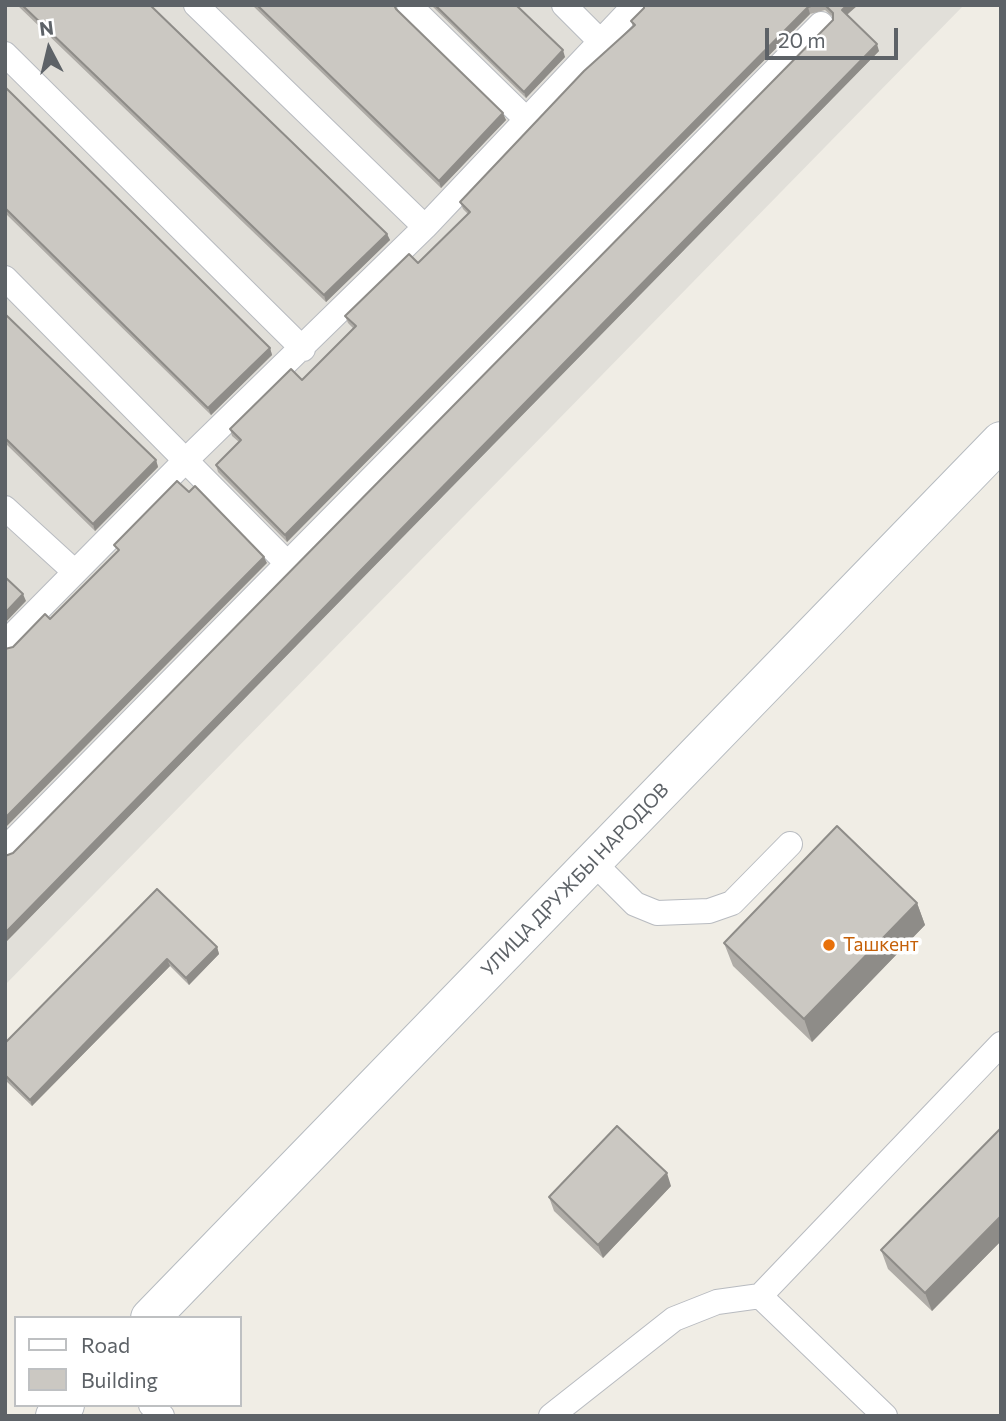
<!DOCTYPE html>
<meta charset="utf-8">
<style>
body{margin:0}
#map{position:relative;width:1006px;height:1421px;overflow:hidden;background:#f0ede5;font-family:Commissioner,sans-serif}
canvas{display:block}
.frame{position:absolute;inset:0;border:7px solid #5d6267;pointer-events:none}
.legend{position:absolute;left:14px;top:1316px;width:228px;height:91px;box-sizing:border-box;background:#fff;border:2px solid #bec0c2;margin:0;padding:9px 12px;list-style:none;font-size:21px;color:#5d6267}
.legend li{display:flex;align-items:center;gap:14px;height:35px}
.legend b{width:35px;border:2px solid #bec0c2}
.north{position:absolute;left:14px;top:14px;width:70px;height:70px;-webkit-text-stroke:5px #fff;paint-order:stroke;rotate:353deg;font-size:19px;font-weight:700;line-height:28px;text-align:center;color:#5d6267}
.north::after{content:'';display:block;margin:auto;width:24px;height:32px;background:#5d6267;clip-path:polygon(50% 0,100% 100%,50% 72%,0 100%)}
.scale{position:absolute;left:765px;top:28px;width:133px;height:32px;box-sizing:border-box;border:4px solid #5d6267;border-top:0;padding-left:9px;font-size:21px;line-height:24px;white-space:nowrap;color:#5d6267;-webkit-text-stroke:5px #fff;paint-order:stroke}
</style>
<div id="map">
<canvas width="1006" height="1421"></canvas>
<div class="frame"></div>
<ul class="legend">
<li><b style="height:9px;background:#fff"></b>Road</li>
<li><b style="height:19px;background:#cbc8c2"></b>Building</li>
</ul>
<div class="north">N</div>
<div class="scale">20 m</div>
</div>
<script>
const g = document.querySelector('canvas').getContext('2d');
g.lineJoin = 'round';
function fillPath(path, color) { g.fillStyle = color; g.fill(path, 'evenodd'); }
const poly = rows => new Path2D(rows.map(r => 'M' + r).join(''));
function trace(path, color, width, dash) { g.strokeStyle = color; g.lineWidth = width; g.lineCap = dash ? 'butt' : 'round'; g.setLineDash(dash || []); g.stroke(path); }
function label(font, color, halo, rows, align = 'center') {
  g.font = font + ' Commissioner,sans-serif'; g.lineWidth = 7; g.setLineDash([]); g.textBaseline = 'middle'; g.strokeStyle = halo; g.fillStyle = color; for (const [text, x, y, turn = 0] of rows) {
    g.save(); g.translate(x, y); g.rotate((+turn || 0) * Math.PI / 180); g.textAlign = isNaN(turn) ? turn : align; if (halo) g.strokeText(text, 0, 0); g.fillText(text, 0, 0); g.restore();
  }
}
fillPath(poly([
 [5,5,964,5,5,985]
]), '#e1dfd9');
const lane = poly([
 [196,5,425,227],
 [409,5,526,119],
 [564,5,600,41],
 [5,54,303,349],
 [5,278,287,563],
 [5,508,75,572],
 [5,643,186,460,425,227,635,5],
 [5,849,821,24],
 [593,862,635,904,657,913,709,911,732,903,790,844],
 [151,1405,162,1416],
 [551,1416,674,1319,717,1302,760,1296],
 [885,1416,760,1296,1001,1044]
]);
const secondary = poly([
 [150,1318,1001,441],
 [55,1416,65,1405]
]);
trace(lane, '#b8bbc0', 26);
trace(secondary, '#b6bbc0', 40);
trace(lane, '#fff', 24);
trace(secondary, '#fff', 38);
fillPath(poly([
 [17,5,150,5,387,234,390,240,326,302],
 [252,5,395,5,396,9,506,120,441,188],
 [431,5,516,5,565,57,526,98],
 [644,5,858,5,847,15,879,51,5,943,5,856,13,853,833,20,833,17,825,10,810,14,287,542,218,472,216,465,239,442,232,436,230,429,302,380,353,328,348,323,345,316,418,263,468,214,463,209,460,202,633,27,631,21,644,8],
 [5,87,270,348,272,355,211,415,5,213],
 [5,314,156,460,158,467,95,531,5,443],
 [157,889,217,947,219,954,189,985,170,966,32,1106,5,1080,5,1043],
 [917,903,925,925,812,1042,733,966,724,943],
 [1001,1128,1001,1241,932,1311,888,1269,881,1250],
 [671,1186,603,1258,554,1211,549,1197]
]), '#afaca7');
fillPath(poly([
 [847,5,858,5,844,17,842,10],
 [808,7,810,14,287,542,285,535],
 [877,44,879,51,5,943,5,933],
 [563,50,565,57,526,98,524,92],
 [503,113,506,120,441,188,439,181],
 [387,234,390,240,326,302,324,295],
 [270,348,272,355,211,415,208,408],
 [156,460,158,467,95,531,93,524],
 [264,557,267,563,5,828,5,818],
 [23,594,26,601,5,623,5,613],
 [917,903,925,925,812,1042,804,1019],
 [217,947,219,954,189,985,186,978],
 [167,959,170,966,32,1106,30,1100],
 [667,1173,671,1186,603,1258,598,1245],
 [1001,1216,1001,1241,932,1311,925,1293]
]), '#8e8c88');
const building = poly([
 [22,5,150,5,387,234,324,295,22,5],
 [257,5,394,5,396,9,503,113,439,181,257,5],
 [435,5,516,5,563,50,524,92,435,5],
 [644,5,814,5,808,7,285,535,216,465,241,440,230,429,291,369,302,380,356,326,345,316,409,254,418,263,470,212,460,202,584,71,635,25,631,21,644,8,644,5],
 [825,5,847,5,842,10,877,44,5,933,5,856,13,853,833,20,833,13,825,5],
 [5,87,270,348,208,408,5,208,5,87],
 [5,314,156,460,93,524,5,438,5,314],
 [177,481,189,492,195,486,264,557,5,818,5,649,13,647,45,614,50,619,119,550,114,545,177,481],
 [5,577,23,594,5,613,5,577],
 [837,826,917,903,804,1019,724,943,837,826],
 [157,889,217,947,186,978,167,959,30,1100,5,1075,5,1043,157,889],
 [617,1126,667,1173,598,1245,549,1197,617,1126],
 [1001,1128,1001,1216,925,1293,881,1250,1001,1128]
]);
fillPath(building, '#cbc8c2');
trace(building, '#8e8c88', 2);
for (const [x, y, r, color] of [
 [829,945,7,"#e8710a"]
]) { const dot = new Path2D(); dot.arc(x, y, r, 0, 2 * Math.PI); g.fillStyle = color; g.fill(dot); trace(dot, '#fff', 2.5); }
label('19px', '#5d6267', '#fff', [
 ["УЛИЦА ДРУЖБЫ НАРОДОВ",575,880,-46]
]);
label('19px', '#c56008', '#fff', [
 ["Ташкент",843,945]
], 'left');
</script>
